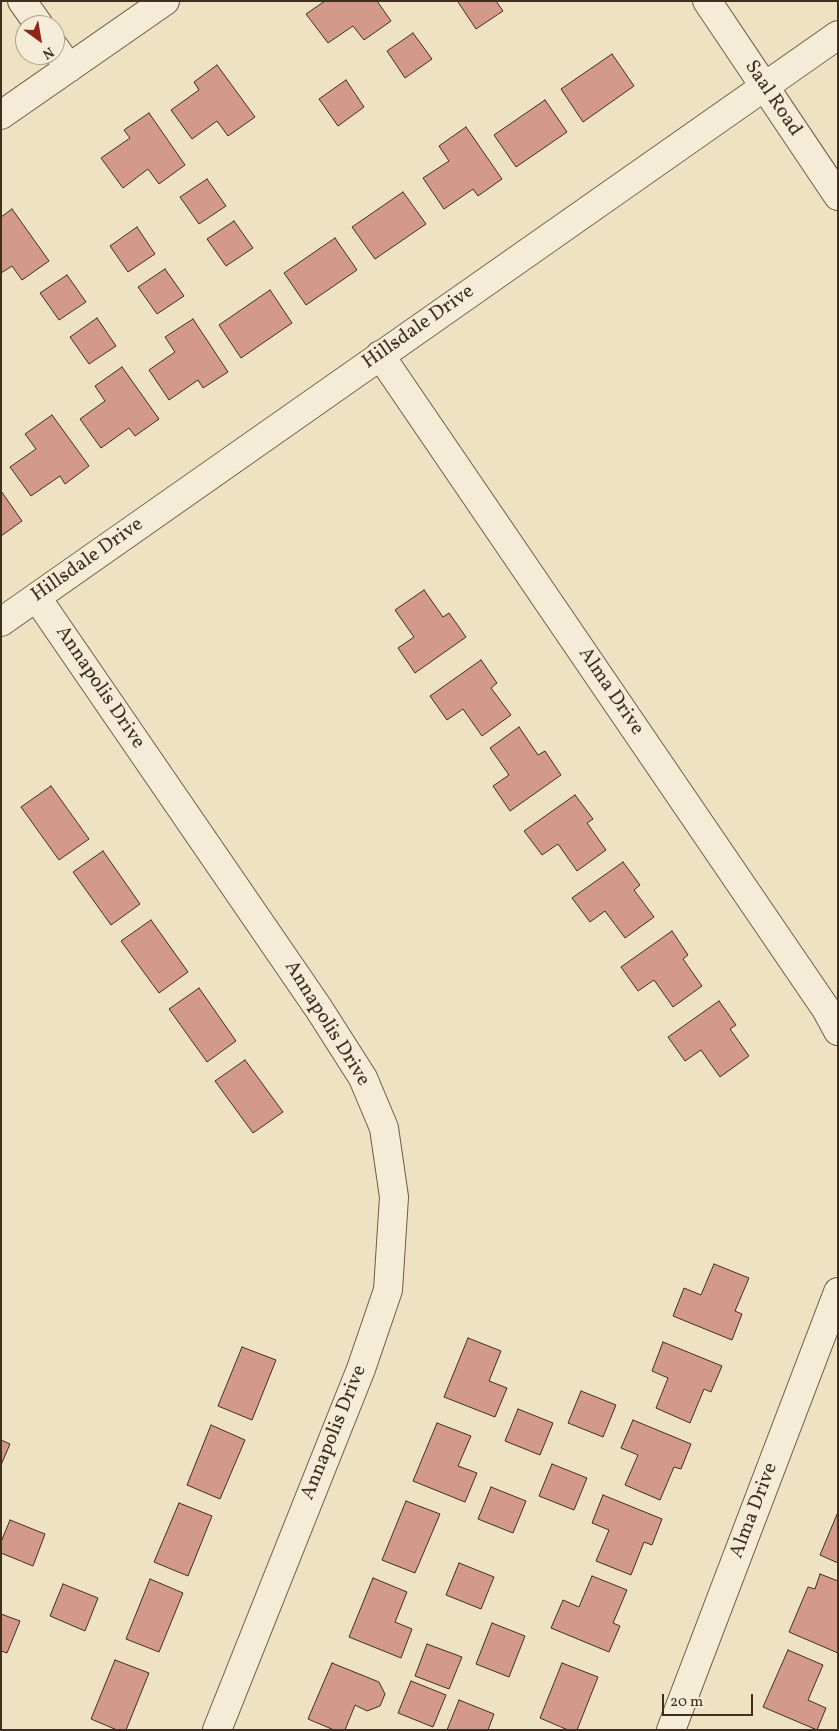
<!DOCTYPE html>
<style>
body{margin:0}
#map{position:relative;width:839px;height:1731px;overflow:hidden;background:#eee2c2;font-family:Vollkorn,serif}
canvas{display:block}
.frame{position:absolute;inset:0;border:2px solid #402f1f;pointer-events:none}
.north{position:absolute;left:15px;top:15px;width:50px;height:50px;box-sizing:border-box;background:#f4ecd7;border:1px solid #aca08d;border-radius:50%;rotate:148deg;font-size:14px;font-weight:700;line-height:20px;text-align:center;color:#402f1f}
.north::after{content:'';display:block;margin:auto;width:18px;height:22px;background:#8f2418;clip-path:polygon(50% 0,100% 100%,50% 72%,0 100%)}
.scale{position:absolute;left:662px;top:1694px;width:91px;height:22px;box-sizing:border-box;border:2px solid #402f1f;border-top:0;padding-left:6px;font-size:15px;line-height:18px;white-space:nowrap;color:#402f1f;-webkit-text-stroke:4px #f4ecd7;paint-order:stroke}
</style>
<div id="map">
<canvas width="839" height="1731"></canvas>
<div class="frame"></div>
<div class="north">N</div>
<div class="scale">20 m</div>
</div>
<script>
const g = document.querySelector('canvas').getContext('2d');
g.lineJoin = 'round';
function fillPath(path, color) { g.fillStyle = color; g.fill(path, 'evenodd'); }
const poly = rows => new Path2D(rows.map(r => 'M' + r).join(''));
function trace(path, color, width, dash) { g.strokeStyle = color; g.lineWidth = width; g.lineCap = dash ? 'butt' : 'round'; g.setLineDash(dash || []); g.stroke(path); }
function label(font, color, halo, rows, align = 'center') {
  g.font = font + ' Vollkorn,serif'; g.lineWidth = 4.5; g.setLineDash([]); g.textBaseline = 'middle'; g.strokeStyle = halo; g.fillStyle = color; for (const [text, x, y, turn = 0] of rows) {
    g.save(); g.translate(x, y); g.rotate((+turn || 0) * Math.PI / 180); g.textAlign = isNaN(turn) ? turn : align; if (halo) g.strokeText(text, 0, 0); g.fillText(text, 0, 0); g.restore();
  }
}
const building = poly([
 [325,1,377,1,391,21,364,40,353,26,328,43,306,14,325,1],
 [459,1,496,1,503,11,476,29,458,2,459,1],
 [413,33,432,59,405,78,387,51,413,33],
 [612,54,634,86,583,122,561,89,612,54],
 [217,65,255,117,228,136,217,121,192,139,171,110,199,90,194,82,217,65],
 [346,80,364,107,338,126,319,99,346,80],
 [545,100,567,132,516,167,494,135,545,100],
 [149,113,185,165,159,184,148,169,123,188,101,158,130,138,124,130,149,113],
 [466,127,502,179,478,196,473,189,444,209,423,178,449,161,439,146,466,127],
 [207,179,226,206,199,224,180,197,207,179],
 [403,192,426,224,375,259,352,227,403,192],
 [12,209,49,261,22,280,12,266,1,273,1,217,12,209],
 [234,221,253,248,226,266,207,239,234,221],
 [137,227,155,254,128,272,110,246,137,227],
 [335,238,357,270,306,305,284,273,335,238],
 [165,269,184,296,157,314,138,287,165,269],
 [67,275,86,302,59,320,40,293,67,275],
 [270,290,292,323,241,358,219,325,270,290],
 [97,318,116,346,89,364,70,337,97,318],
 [193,319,228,372,203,388,198,380,169,400,149,370,175,352,165,337,193,319],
 [122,367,159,419,135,436,129,428,101,448,80,419,105,401,95,386,122,367],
 [52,415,89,466,65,484,60,476,31,496,10,467,36,449,25,434,52,415],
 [1,491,22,521,1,536,1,491],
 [424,590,443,617,449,613,466,637,415,673,398,648,414,637,395,610,424,590],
 [481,660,497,683,491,688,511,715,482,736,463,709,447,720,430,696,481,660],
 [519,727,538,755,545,751,561,775,510,811,493,786,509,775,490,748,519,727],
 [51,786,89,839,59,860,21,807,51,786],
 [575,795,593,819,587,823,606,850,577,871,558,844,542,855,524,831,575,795],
 [103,851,140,904,111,925,73,872,103,851],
 [623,862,640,885,634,890,654,917,625,938,605,911,590,922,572,898,623,862],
 [151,920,188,972,159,993,121,941,151,920],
 [672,931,688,955,683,959,702,986,673,1007,654,980,638,991,621,967,672,931],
 [199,988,236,1041,207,1062,169,1009,199,988],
 [719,1001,736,1025,730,1029,749,1056,720,1077,701,1050,685,1061,668,1037,719,1001],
 [245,1060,283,1112,253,1133,215,1081,245,1060],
 [714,1264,749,1278,735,1311,742,1314,732,1340,673,1316,684,1288,701,1295,714,1264],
 [468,1338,501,1351,489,1381,507,1388,495,1417,444,1397,468,1338],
 [663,1342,722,1366,711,1392,704,1389,690,1423,656,1408,668,1378,652,1371,663,1342],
 [242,1347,276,1360,252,1420,218,1406,242,1347],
 [581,1391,616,1405,603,1437,568,1423,581,1391],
 [518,1409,553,1423,540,1455,505,1441,518,1409],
 [633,1420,691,1444,681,1469,674,1467,660,1500,625,1485,638,1455,621,1448,633,1420],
 [437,1423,471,1436,458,1466,477,1473,465,1502,413,1481,437,1423],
 [211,1425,245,1440,220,1499,187,1485,211,1425],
 [1,1440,10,1444,1,1465,1,1440],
 [552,1464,587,1478,574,1510,539,1496,552,1464],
 [491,1487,526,1501,513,1533,478,1519,491,1487],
 [603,1495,662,1519,652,1545,644,1542,631,1575,596,1561,609,1530,592,1523,603,1495],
 [406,1501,440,1514,415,1573,382,1560,406,1501],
 [179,1503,212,1516,188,1576,154,1562,179,1503],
 [838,1512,838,1563,820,1555,838,1512],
 [10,1520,45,1534,33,1566,1,1553,1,1542,10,1520],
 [459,1563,494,1577,481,1609,446,1595,459,1563],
 [820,1574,838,1581,838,1653,789,1632,808,1587,815,1589,820,1574],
 [592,1576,627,1590,613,1623,620,1626,609,1652,551,1628,563,1600,579,1607,592,1576],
 [373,1578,407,1592,395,1622,412,1629,401,1658,349,1637,373,1578],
 [150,1579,183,1593,159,1652,126,1639,150,1579],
 [63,1584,98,1598,85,1631,50,1616,63,1584],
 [1,1614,20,1621,7,1653,1,1651,1,1614],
 [492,1623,525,1636,509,1677,476,1664,492,1623],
 [427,1644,462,1657,449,1689,415,1676,427,1644],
 [788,1650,823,1665,808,1700,826,1708,817,1730,763,1707,788,1650],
 [115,1660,149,1673,126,1730,117,1730,91,1719,115,1660],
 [332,1663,379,1682,385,1694,380,1706,367,1711,355,1705,345,1730,334,1730,308,1719,332,1663],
 [562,1663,598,1677,577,1730,568,1730,540,1718,562,1663],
 [411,1681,446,1695,433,1727,398,1713,411,1681],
 [459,1700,494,1714,488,1730,447,1730,459,1700]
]);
fillPath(building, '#d3998a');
trace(building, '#402f1f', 1);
const minor = poly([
 [22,1,39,25],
 [55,48,69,68],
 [1,115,165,1],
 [380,355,826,1009,838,1031],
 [37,598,319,1009,363,1078,384,1128,394,1197,388,1290,361,1369,217,1730],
 [1,622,838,35],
 [671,1730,838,1292]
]);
const tertiary = poly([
 [707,1,838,196]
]);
trace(minor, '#6c5c48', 30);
trace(tertiary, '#6c5c48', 30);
trace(minor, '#f4ecd7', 28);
trace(tertiary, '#f4ecd7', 28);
label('20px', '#402f1f', '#f4ecd7', [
 ["Saal Road",772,99,56],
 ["Hillsdale Drive",419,328,-35],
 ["Hillsdale Drive",88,561,-35],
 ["Annapolis Drive",99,688,56],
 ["Alma Drive",610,692,56],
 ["Annapolis Drive",326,1024,58],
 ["Annapolis Drive",335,1433,-68],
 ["Alma Drive",755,1511,-69]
]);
</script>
